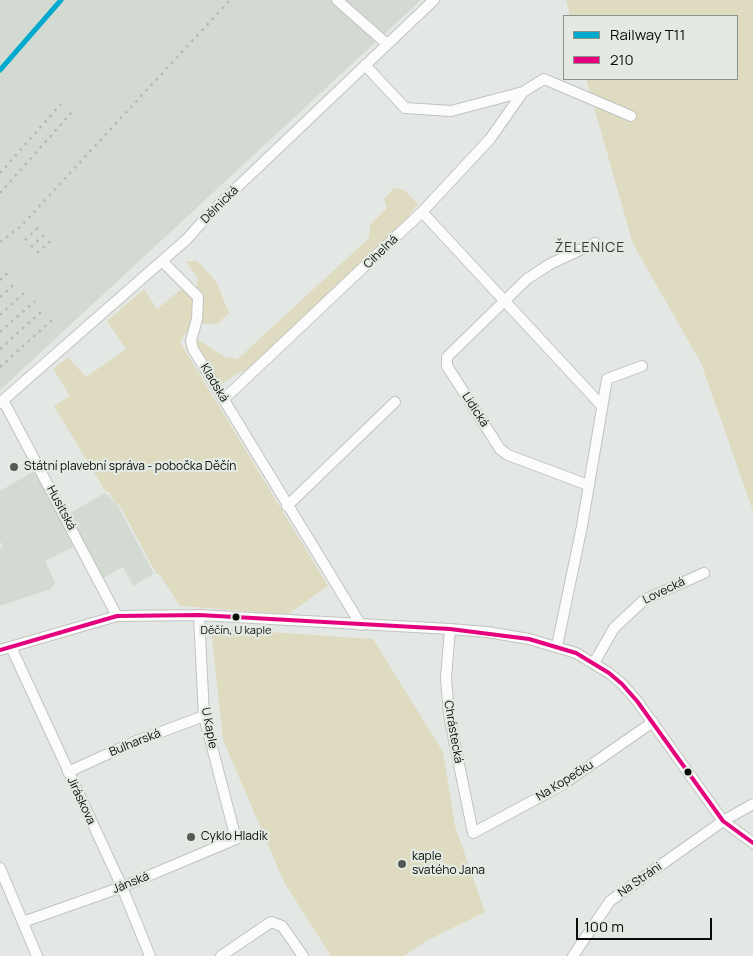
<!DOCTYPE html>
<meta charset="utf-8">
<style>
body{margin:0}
#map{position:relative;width:753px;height:956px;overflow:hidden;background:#e4e8e4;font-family:Manrope,sans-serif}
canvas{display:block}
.legend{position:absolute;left:563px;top:15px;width:175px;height:65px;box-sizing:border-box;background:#e2eae2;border:1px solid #8c928c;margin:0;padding:6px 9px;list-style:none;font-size:15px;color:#0a0d0a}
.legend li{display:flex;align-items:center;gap:10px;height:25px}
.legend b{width:25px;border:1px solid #8c928c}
.scale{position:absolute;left:576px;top:918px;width:136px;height:22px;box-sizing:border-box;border:2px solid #0a0d0a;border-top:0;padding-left:6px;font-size:15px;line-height:18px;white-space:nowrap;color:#0a0d0a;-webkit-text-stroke:4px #e2eae2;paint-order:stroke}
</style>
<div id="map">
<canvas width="753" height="956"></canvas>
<ul class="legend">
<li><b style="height:6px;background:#00a9ce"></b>Railway T11</li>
<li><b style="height:6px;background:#e5007d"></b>210</li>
</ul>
<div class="scale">100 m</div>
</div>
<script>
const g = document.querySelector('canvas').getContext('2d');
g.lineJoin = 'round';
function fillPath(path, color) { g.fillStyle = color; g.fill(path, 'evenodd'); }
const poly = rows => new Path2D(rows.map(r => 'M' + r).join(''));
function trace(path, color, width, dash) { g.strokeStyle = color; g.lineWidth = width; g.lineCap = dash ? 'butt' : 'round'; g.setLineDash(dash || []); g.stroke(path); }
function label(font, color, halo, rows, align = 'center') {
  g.font = font + ' Manrope,sans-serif'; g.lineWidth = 4.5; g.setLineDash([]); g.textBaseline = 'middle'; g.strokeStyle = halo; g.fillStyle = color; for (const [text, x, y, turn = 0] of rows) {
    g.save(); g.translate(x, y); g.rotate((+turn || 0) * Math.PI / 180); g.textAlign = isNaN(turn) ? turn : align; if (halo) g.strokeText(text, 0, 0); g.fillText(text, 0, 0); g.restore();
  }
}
fillPath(poly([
 [0,0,421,0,0,390],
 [34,471,63,517,105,493,118,506,154,574,133,586,123,567,103,578,83,542,45,561,55,582,51,589,0,606,0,549,3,547,0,541,0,491]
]), '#d2dad2');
fillPath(poly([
 [566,0,753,0,753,511,701,363,633,244,586,79,737,79,737,16,570,16],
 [394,188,404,190,418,204,400,227,245,372,242,371,220,385,195,343,198,340,225,357,237,359,243,354,369,238,370,225,387,208,384,199],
 [186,261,197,261,216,281,229,313,217,324,201,324,204,296,196,289,198,279],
 [184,287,196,305,194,322,180,342,328,586,288,614,180,606,160,575,156,573,120,506,116,504,109,492,106,492,54,406,70,396,53,369,68,357,86,377,126,349,107,321,144,289,157,309],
 [211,628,373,639,443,752,455,826,485,912,426,941,404,956,331,956,284,882,223,740]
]), '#dedbc0');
const minor = poly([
 [337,0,387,44],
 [365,65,405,108,451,111,523,92,544,79,631,116],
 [422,212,602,406],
 [162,261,198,297,197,319,191,341,193,349,361,625],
 [224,399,422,212,490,139,523,92],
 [3,400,117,616],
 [0,403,187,239,211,212,434,0],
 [588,485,508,455,500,449,447,366,447,357,527,279,550,264,595,243],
 [287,506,395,402],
 [450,629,446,678,449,715,473,833,562,785,653,722],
 [557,646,582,526,607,379,642,366],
 [11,647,122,887,150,956],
 [0,650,117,616,199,615,450,629,487,632,529,639,576,653,609,673,622,684,637,701,723,821,753,843],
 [594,663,614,628,644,600,704,573],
 [68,772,134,742,204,716],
 [0,868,37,956],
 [23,922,122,887,236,839,204,716,199,615],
 [221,956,271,922,282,926,303,956],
 [573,956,610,901,723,821,753,804]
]);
trace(minor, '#c0c3c0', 12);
trace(minor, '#fbfcfb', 10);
trace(poly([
 [0,173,61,104],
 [0,193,72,112],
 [25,240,41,225],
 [0,242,22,225,230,0],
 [31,247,46,233],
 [37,253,52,240],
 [0,280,9,272],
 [0,297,17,282],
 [0,315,26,291],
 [0,332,35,301],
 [0,349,43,310],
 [0,367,52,320]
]), '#b8b8b8', 2.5, [2.5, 5]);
trace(poly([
 [0,650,117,616,199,615,450,629,529,639,576,653,609,673,622,684,637,701,723,821,753,843]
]), '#e5007d', 4);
trace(poly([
 [0,70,61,0]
]), '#00a9ce', 5);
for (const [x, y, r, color] of [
 [14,467,5,"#565a56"],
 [236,617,4.5,"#0a0d0a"],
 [688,772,4.5,"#0a0d0a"],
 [191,837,5,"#565a56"],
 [402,864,5,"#565a56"]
]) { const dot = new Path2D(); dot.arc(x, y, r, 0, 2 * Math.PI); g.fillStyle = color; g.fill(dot); trace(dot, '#e2eae2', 2); }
label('11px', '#0a0d0a', '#e2eae2', [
 ["Děčín, U kaple",236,631]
]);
label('12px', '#0a0d0a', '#e2eae2', [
 ["Dělnická",220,205,-45],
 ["Cihelná",381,252,-44],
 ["Kladská",214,383,59],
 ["Lidická",475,410,57],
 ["Husitská",61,508,62],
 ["Lovecká",664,591,-26],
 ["U Kaple",209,728,79],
 ["Chrástecká",453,732,80],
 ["Bulharská",135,743,-22],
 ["Na Kopečku",565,781,-32],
 ["Jiráskova",81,801,65],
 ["Na Stráni",640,880,-35],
 ["Jánská",131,883,-22]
]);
label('12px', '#0a0d0a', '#e2eae2', [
 ["Státní plavební správa - pobočka Děčín",24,467],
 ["Cyklo Hladík",201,837],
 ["kaple",412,857],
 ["svatého Jana",412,871]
], 'left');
g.letterSpacing = '1px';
label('14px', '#323932', '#e2eae2', [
 ["ŽELENICE",590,248]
]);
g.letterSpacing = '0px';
</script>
